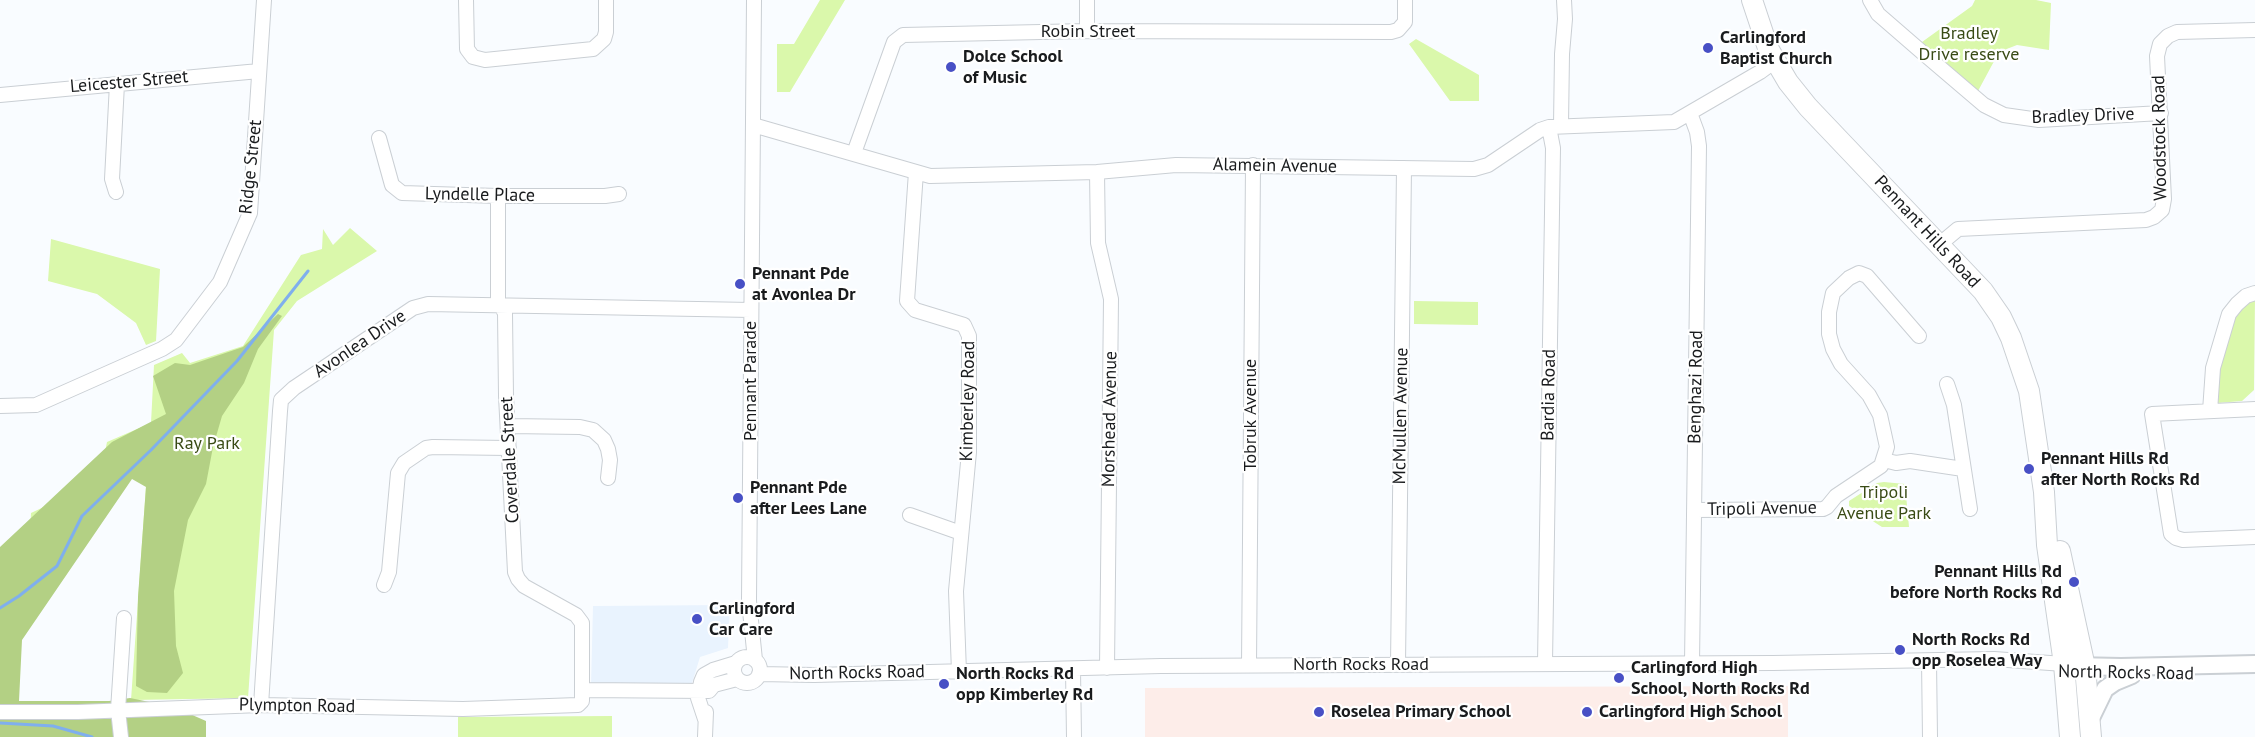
<!DOCTYPE html>
<style>
body{margin:0}
canvas{display:block;background:#f9fcff}
</style>
<canvas width="2255" height="737"></canvas>
<script>
const g = document.querySelector('canvas').getContext('2d');
g.lineJoin = 'round';
function fillPath(path, color) { g.fillStyle = color; g.fill(path, 'evenodd'); }
const poly = rows => new Path2D(rows.map(r => 'M' + r).join(''));
function trace(path, color, width, dash) { g.strokeStyle = color; g.lineWidth = width; g.lineCap = dash ? 'butt' : 'round'; g.setLineDash(dash || []); g.stroke(path); }
function label(font, color, halo, rows, align = 'center') {
  g.font = font + ' "PT Sans",sans-serif'; g.lineWidth = 4.5; g.setLineDash([]); g.textBaseline = 'middle'; g.strokeStyle = halo; g.fillStyle = color; for (const [text, x, y, turn = 0] of rows) {
    g.save(); g.translate(x, y); g.rotate((+turn || 0) * Math.PI / 180); g.textAlign = isNaN(turn) ? turn : align; if (halo) g.strokeText(text, 0, 0); g.fillText(text, 0, 0); g.restore();
  }
}
fillPath(poly([
 [730,605,728,648,700,657,692,683,591,686,593,606]
]), '#e9f3fe');
fillPath(poly([
 [1788,686,1788,737,1145,737,1145,688]
]), '#fdede9');
fillPath(poly([
 [820,0,845,0,790,92,777,92,777,44,794,44],
 [1975,0,2036,0,2051,3,2049,50,2017,45,1999,52,1978,91,1922,42,1972,6],
 [1416,39,1479,75,1479,101,1450,101,1409,44],
 [350,228,377,251,297,301,274,330,248,698,131,700,148,457,28,570,31,513,99,481,107,442,151,423,154,365,182,353,190,363,243,346,301,255,322,249,323,229,333,245],
 [51,239,160,269,156,341,146,345,136,323,97,294,48,281],
 [2255,297,2254,390,2242,401,2217,403,2216,379,2229,326,2241,304],
 [1414,301,1478,302,1478,325,1414,324],
 [1884,482,1905,484,1909,527,1882,527,1849,506,1849,501,1877,483],
 [612,716,612,737,458,737,458,717]
]), '#daf8ab');
fillPath(poly([
 [278,314,282,316,258,349,244,383,222,416,213,447,206,484,188,520,174,591,176,646,183,673,167,693,147,692,136,686,138,597,146,487,132,479,22,640,19,701,109,701,130,698,174,707,206,721,206,737,0,737,0,547,112,442,166,414,153,376,175,363,190,365,243,347]
]), '#b3d084');
trace(poly([
 [0,608,19,596,57,566,82,516,151,450,237,361,308,271],
 [0,723,53,726,92,737]
]), '#7fafed', 3);
const minor = poly([
 [466,0,467,49,473,57,485,60,593,49,604,39,606,32,606,0],
 [754,0,749,601,755,660],
 [1087,0,1087,31],
 [1870,0,1878,14,1923,53,1984,105,2004,115,2039,120,2161,113],
 [0,95,259,71],
 [1690,113,1697,132,1699,146,1692,663],
 [753,125,930,176,1097,172,1176,165,1474,169,1488,165,1540,130,1549,127,1674,122,1760,72,1775,61],
 [1561,125,1562,54,1565,19,1564,0],
 [379,138,392,185,402,193,498,196,605,196,619,194],
 [854,153,894,42,903,35,1087,31,1391,32,1398,30,1405,22,1405,0],
 [916,172,907,301,915,310,964,325,969,336,969,452,956,591,959,672],
 [1097,172,1098,243,1111,299,1107,668],
 [116,192,112,179,117,84],
 [1940,244,1958,229,2146,220,2154,217,2162,210,2164,199,2157,56,2160,44,2168,36,2177,32,2255,30],
 [1947,384,1954,405,1970,509],
 [0,406,36,405,162,349,176,340,220,282,250,213,264,0],
 [2255,409,2152,414,2171,534,2176,538,2183,540,2255,537],
 [2210,411,2213,368,2229,314,2237,304,2246,296,2255,293],
 [509,426,580,427,593,430,604,440,608,449,610,460,608,478],
 [1884,460,1896,463,1910,461,1963,469],
 [1694,510,1823,509,1827,507,1836,496,1881,466,1887,447,1880,415,1869,395,1841,364,1833,349,1829,334,1829,312,1833,293,1849,278,1859,273,1867,276,1919,336],
 [910,515,961,533],
 [384,585,389,572,398,473,404,463,426,448,433,447,509,448],
 '734 670a13 13 0 1 1 26 0a13 13 0 1 1-26 0Z',
 [1929,661,1930,737],
 [1545,663,1553,148,1549,127],
 [1398,664,1404,168],
 [1249,665,1253,165],
 [1073,670,1074,737],
 [759,674,814,675,1161,666,1773,663,1994,659,2064,664],
 [582,690,709,691,714,685,737,679],
 [261,705,280,411,281,400,294,388,413,308,428,304,751,310],
 [0,712,78,712,261,705,463,709,578,705,582,701,582,623,576,615,524,586,518,579,515,572,506,396,505,313,498,301,498,196],
 [705,719,698,698,701,682,704,675,713,670,736,663],
 [121,737,118,710,124,618],
 [705,737,706,712]
]);
const major = poly([
 [2073,666,2121,667,2255,664],
 [2090,720,2105,689,2115,682,2132,675]
]);
const highway = poly([
 [1752,0,1768,48,1788,82,1808,107,1983,291,2001,317,2011,338,2029,391,2044,492,2047,545,2064,664,2070,737],
 [2060,551,2085,667,2091,737]
]);
trace(minor, '#cacfd4', 16);
trace(major, '#cacfd4', 20);
trace(highway, '#cacfd4', 22);
trace(minor, '#fff', 14);
trace(major, '#fff', 16);
trace(highway, '#fff', 20);
for (const [x, y, r, color] of [
 [1708,48,6,"#4850c5"],
 [951,67,6,"#4850c5"],
 [740,284,6,"#4850c5"],
 [2029,469,6,"#4850c5"],
 [738,498,6,"#4850c5"],
 [2074,582,6,"#4850c5"],
 [697,619,6,"#4850c5"],
 [1900,650,6,"#4850c5"],
 [1619,678,6,"#4850c5"],
 [944,684,6,"#4850c5"],
 [1319,712,6,"#4850c5"],
 [1587,712,6,"#4850c5"]
]) { const dot = new Path2D(); dot.arc(x, y, r, 0, 2 * Math.PI); g.fillStyle = color; g.fill(dot); trace(dot, '#fff', 2); }
label('18px', '#191b1d', '#fff', [
 ["Robin Street",1088,32],
 ["Leicester Street",129,82,-5],
 ["Bradley Drive",2083,116,-2],
 ["Woodstock Road",2160,138,-91],
 ["Alamein Avenue",1275,166,1],
 ["Ridge Street",251,167,-84],
 ["Lyndelle Place",480,195,1],
 ["Pennant Hills Road",1927,232,47],
 ["Avonlea Drive",360,344,-34],
 ["Pennant Parade",751,381,-90],
 ["Benghazi Road",1696,387,-89],
 ["Bardia Road",1549,395,-89],
 ["Kimberley Road",968,401,-89],
 ["Tobruk Avenue",1251,415,-90],
 ["McMullen Avenue",1401,416,-89],
 ["Morshead Avenue",1110,419,-89],
 ["Coverdale Street",510,460,-93],
 ["Tripoli Avenue",1762,509,-1],
 ["North Rocks Road",1361,665],
 ["North Rocks Road",857,673,-1],
 ["North Rocks Road",2126,673,1],
 ["Plympton Road",297,706,1]
]);
label('18px', '#394b15', '#fff', [
 ["Bradley",1969,34],
 ["Drive reserve",1969,55],
 ["Ray Park",207,444],
 ["Tripoli",1884,493],
 ["Avenue Park",1884,514]
]);
label('bold 18px', '#191b1d', '#fff', [
 ["Carlingford",1720,38],
 ["Baptist Church",1720,59],
 ["Dolce School",963,57],
 ["of Music",963,78],
 ["Pennant Pde",752,274],
 ["at Avonlea Dr",752,295],
 ["Pennant Hills Rd",2041,459],
 ["after North Rocks Rd",2041,480],
 ["Pennant Pde",750,488],
 ["after Lees Lane",750,509],
 ["Pennant Hills Rd",2062,572,"right"],
 ["before North Rocks Rd",2062,593,"right"],
 ["Carlingford",709,609],
 ["Car Care",709,630],
 ["North Rocks Rd",1912,640],
 ["opp Roselea Way",1912,661],
 ["Carlingford High",1631,668],
 ["School, North Rocks Rd",1631,689],
 ["North Rocks Rd",956,674],
 ["opp Kimberley Rd",956,695],
 ["Roselea Primary School",1331,712],
 ["Carlingford High School",1599,712]
], 'left');
</script>
